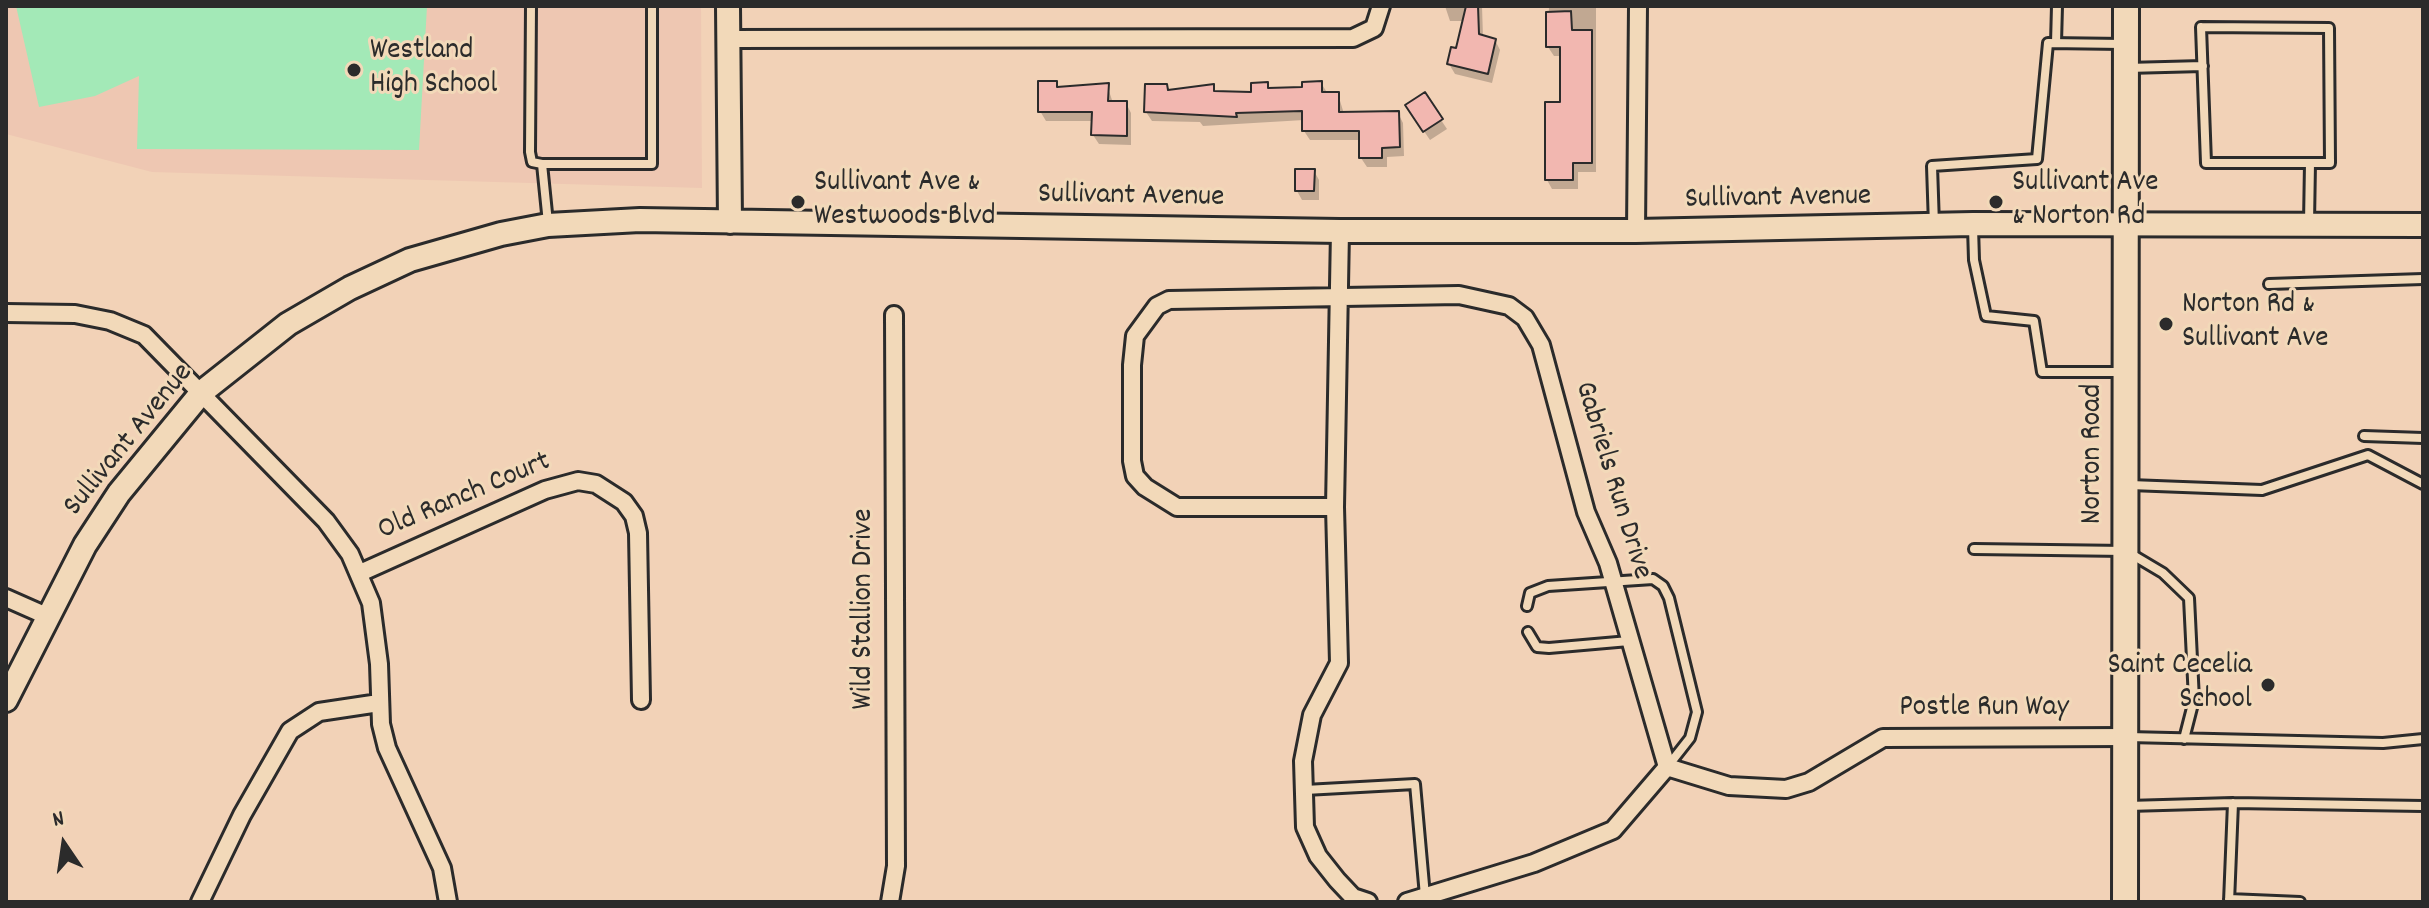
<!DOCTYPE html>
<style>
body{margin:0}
#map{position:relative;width:2429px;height:908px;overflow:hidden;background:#f2d2b7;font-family:Dekko,sans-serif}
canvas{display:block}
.frame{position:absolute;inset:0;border:8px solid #2b2b2b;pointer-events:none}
.north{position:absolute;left:24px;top:804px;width:80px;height:80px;-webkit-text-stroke:6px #f2d9b9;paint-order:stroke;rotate:347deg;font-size:22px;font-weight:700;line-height:32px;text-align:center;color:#2b2b2b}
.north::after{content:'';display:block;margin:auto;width:28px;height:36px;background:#2b2b2b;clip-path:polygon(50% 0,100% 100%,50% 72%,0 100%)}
</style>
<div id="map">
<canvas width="2429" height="908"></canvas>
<div class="frame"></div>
<div class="north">N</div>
</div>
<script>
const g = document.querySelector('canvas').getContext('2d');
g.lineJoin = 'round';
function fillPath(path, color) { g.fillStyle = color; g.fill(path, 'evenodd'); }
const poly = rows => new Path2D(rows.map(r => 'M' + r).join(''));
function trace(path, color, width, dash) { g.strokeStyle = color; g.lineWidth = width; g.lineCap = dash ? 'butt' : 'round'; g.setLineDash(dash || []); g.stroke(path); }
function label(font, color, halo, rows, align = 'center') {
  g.font = font + ' Dekko,sans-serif'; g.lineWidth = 6; g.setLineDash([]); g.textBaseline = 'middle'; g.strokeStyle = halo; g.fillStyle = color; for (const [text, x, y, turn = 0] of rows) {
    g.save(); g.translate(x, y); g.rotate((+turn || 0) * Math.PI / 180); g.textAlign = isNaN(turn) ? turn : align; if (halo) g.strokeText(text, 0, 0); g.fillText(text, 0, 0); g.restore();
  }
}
fillPath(poly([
 [6,6,701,6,702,188,152,172,6,134]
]), '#eec7b2');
fillPath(poly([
 [16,6,427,6,419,150,137,149,139,76,95,96,39,107]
]), '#a3e9b7');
fillPath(poly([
 [1445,6,1482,6,1483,37,1495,40,1500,50,1492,83,1455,74,1449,64,1457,51,1465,21,1450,21],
 [1549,6,1596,6,1596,172,1578,172,1578,189,1552,189,1547,180,1562,104,1562,56,1554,56,1548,47],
 [1056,83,1059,89,1107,85,1113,103,1126,103,1131,113,1131,145,1099,144,1093,135,1094,121,1046,121,1040,111],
 [1321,83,1328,94,1338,94,1344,114,1398,113,1403,123,1404,156,1387,157,1387,167,1367,167,1361,158,1361,140,1310,140,1304,131,1304,120,1203,126,1200,122,1152,121,1146,112,1169,92,1213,86,1216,93,1253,94,1267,84,1270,90,1304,89],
 [1413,115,1441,120,1447,129,1430,140],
 [1314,171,1319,180,1319,200,1302,200,1297,191]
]), '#0003');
const building = poly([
 [1466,6,1478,6,1479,34,1496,39,1488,74,1447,64,1451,47,1456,48,1466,6],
 [1571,11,1572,30,1592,30,1592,163,1573,163,1573,180,1545,180,1545,102,1560,102,1560,47,1546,47,1546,12,1571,11],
 [1038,81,1057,81,1057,87,1109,83,1108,101,1127,101,1127,136,1091,135,1092,112,1038,112,1038,81],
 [1322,81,1322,92,1339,92,1339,112,1399,111,1400,147,1382,148,1382,158,1359,158,1359,131,1302,131,1302,111,1236,113,1237,117,1144,112,1145,84,1167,84,1168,90,1214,84,1214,91,1251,92,1251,83,1268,82,1268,88,1302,87,1302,82,1322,81],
 [1425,92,1443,119,1423,132,1405,105,1425,92],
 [1295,169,1315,169,1314,191,1295,191,1295,169]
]);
fillPath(building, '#f2b7b0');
trace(building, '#2b2b2b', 2);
const service = poly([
 [531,6,530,152,532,162,542,164],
 [2201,27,2329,28,2330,163,2206,163,2201,27],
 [2056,43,2057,6],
 [2127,68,2203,66],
 [548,223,542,164,652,164,652,6],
 [2309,223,2310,163],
 [1934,225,1932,166,2037,159,2048,43,2123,44],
 [1973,227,1974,260,1986,316,2034,321,2042,372,2123,372],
 [2269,284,2423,279],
 [2364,436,2423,438],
 [2130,485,2262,490,2368,455,2423,484],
 [1974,549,2126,551,2163,573,2189,598,2194,700,2184,739],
 [1527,606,1530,593,1548,586,1653,579,1663,586,1669,598,1697,712,1690,738,1668,766],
 [1528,632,1537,647,1549,648,1629,641],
 [2128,737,2383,743,2423,739],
 [1305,790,1415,784,1425,896],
 [2128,806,2233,803,2423,806],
 [2229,899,2300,902],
 [2229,902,2233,803]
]);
const minor = poly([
 [729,39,1353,38,1374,28,1381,6],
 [1340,231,1335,507,1339,663,1312,715,1303,761,1305,827,1318,856,1337,880,1353,897,1368,902],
 [1636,231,1638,6],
 [6,313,75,314,110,321,144,335,326,521,350,554,371,603,379,664,381,724,387,748,442,868,448,902],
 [1335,507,1177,507,1145,487,1135,476,1132,461,1132,365,1135,336,1157,306,1169,300,1459,295,1509,306,1525,318,1541,345,1586,512,1608,563,1667,767,1613,830,1534,863,1407,902],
 [360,573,545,490,578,481,596,484,624,502,634,516,638,533,641,700],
 [6,598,49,617],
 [1667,767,1729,786,1786,789,1809,782,1883,738,2126,737],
 [200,902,242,815,290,731,319,712,379,703],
 [890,902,896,866,894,315]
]);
const tertiary = poly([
 [728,6,730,222],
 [6,700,85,545,119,493,202,392,288,324,350,288,410,260,501,234,548,225,640,220,1340,231,1636,231,1973,224,2423,225]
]);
const secondary = poly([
 [2125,902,2126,6]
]);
trace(service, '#2b2b2b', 14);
trace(minor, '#2b2b2b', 22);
trace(tertiary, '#2b2b2b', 28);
trace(secondary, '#2b2b2b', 30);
trace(service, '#f2d9b9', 8);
trace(minor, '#f2d9b9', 16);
trace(tertiary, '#f2d9b9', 22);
trace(secondary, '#f2d9b9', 24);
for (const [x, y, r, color] of [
 [354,70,8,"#2b2b2b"],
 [798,202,8,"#2b2b2b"],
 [1996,202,8,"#2b2b2b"],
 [2166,324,8,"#2b2b2b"],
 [2268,685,8,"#2b2b2b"]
]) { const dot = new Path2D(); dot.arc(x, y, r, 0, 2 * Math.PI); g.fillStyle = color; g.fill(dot); trace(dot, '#f2d9b9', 3); }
label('30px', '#2b2b2b', '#f2d9b9', [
 ["Westland",370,53],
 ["High School",370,87],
 ["Sullivant Ave &",814,185],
 ["Westwoods Blvd",814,219],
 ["Sullivant Ave",2012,185],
 ["& Norton Rd",2012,219],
 ["Norton Rd &",2182,307],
 ["Sullivant Ave",2182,341],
 ["Saint Cecelia",2252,668,"right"],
 ["School",2252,702,"right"]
], 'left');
label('30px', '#2b2b2b', '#f2d9b9', [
 ["Sullivant Avenue",1131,198,1],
 ["Sullivant Avenue",1778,200,-1],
 ["Sullivant Avenue",130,441,-51],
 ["Norton Road",2095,454,-90],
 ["Gabriels Run Drive",1611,481,73],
 ["Old Ranch Court",465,498,-23],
 ["Wild Stallion Drive",866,609,-90],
 ["Postle Run Way",1984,710]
]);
</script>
